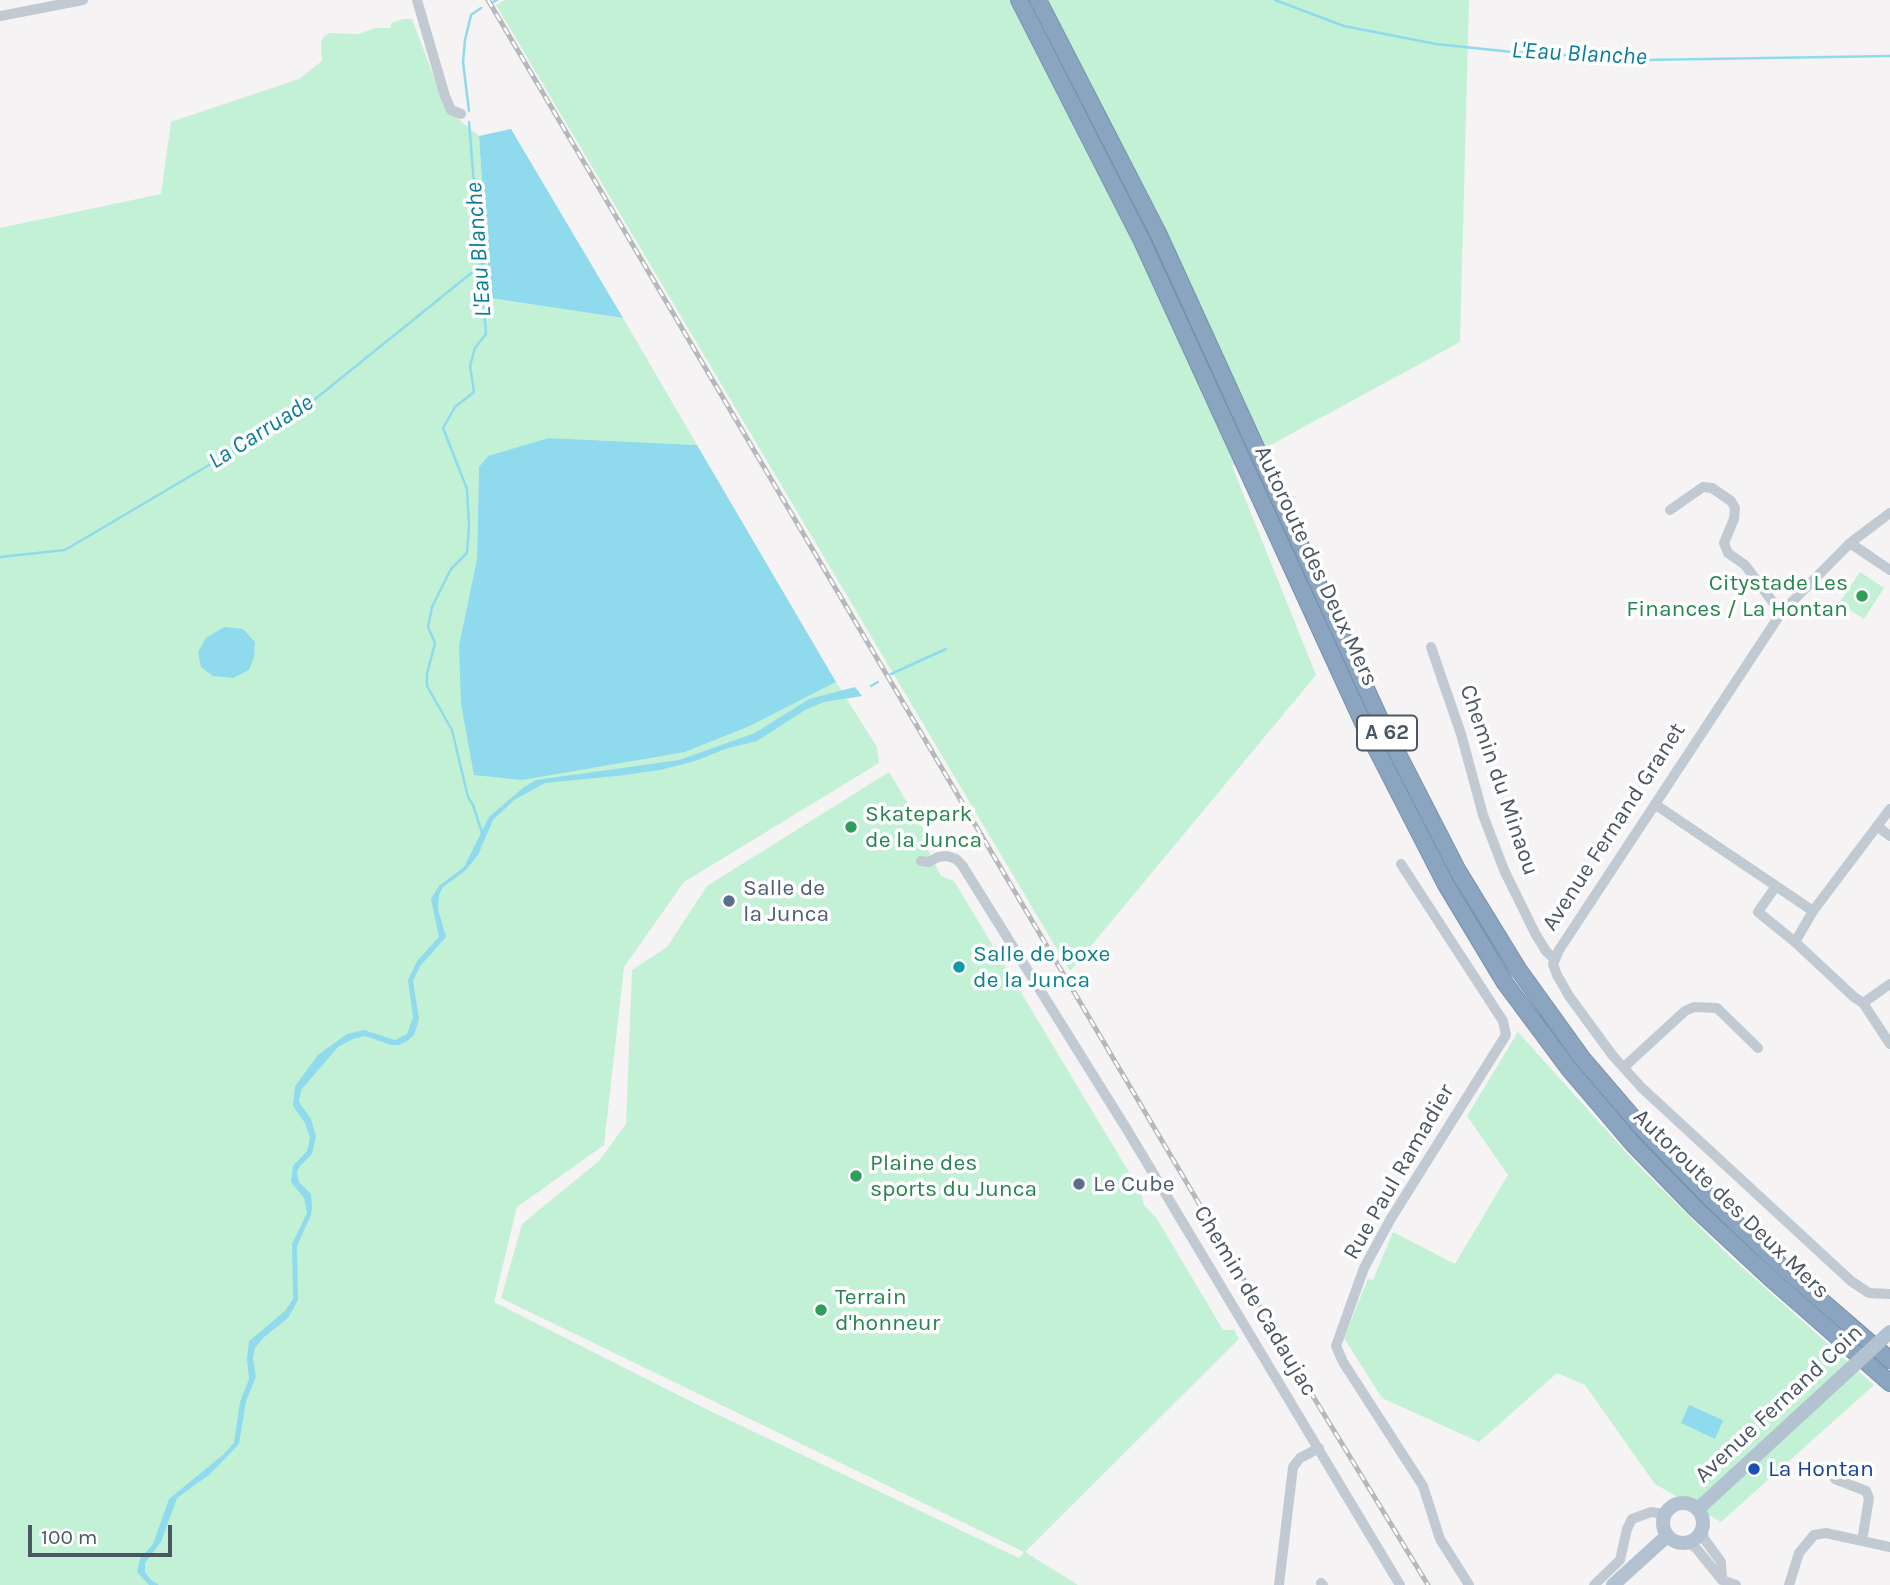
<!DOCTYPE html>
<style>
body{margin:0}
#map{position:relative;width:1890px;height:1585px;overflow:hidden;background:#f5f3f3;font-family:Karla,sans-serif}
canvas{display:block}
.scale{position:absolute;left:28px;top:1525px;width:144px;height:32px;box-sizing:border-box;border:4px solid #4a5661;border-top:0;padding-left:9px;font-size:21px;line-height:24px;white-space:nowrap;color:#4a5661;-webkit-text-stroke:5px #fff;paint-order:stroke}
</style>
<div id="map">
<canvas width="1890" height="1585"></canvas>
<div class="scale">100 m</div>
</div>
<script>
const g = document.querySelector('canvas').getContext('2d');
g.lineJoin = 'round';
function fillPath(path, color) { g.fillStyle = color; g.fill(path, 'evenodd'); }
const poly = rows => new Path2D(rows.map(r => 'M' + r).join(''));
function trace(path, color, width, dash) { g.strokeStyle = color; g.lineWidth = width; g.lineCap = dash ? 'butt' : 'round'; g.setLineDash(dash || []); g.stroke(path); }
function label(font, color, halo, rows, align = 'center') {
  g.font = font + ' Karla,sans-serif'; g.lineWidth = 7; g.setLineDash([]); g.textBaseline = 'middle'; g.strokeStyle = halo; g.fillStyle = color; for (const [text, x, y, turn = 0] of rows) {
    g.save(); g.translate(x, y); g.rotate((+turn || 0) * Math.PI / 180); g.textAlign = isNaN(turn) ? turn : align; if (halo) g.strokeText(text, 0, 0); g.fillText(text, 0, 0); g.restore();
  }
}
fillPath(poly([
 [505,0,1469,0,1460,342,1232,466,1316,675,1070,971,496,5],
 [403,19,412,19,446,109,479,136,490,298,623,318,697,445,549,438,479,467,477,559,459,645,685,752,750,726,836,682,877,747,879,763,684,882,624,967,604,1145,517,1207,494,1302,706,1409,1019,1558,1024,1552,501,1298,522,1224,599,1161,626,1124,632,970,667,947,707,886,889,772,926,834,929,839,926,846,941,876,954,881,1141,1192,1144,1205,1157,1219,1223,1330,1234,1330,1239,1339,1025,1552,1078,1585,0,1585,0,228,161,194,171,122,299,79,322,61,321,43,323,37,329,33,358,34,375,28,390,28,392,23],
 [1860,572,1884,588,1864,619,1839,603],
 [1518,1032,1633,1160,1726,1253,1874,1385,1721,1522,1655,1484,1585,1385,1557,1373,1479,1442,1382,1398,1344,1338,1368,1279,1373,1280,1393,1232,1455,1264,1508,1175,1467,1116]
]), '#c3f1d5');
fillPath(poly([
 [511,129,623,318,490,298,479,136],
 [549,438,697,445,836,682,750,726,685,752,522,780,474,775,461,704,459,645,477,559,479,467,488,456],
 [224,627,243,629,255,642,254,657,249,670,233,678,213,676,201,667,198,652,206,638],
 [855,687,862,696,824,702,805,710,757,741,728,748,695,761,660,770,617,776,545,783,514,800,493,820,478,855,465,871,443,887,439,895,438,909,446,937,420,966,413,981,419,1019,414,1035,406,1042,398,1045,391,1045,365,1036,353,1039,338,1047,301,1090,299,1102,311,1119,316,1137,312,1154,299,1167,297,1173,299,1182,311,1194,312,1207,311,1215,297,1246,298,1300,288,1318,263,1338,255,1348,253,1358,256,1377,246,1401,239,1444,210,1474,177,1498,161,1542,145,1563,145,1572,151,1580,159,1585,149,1585,137,1572,140,1559,153,1544,169,1499,224,1454,234,1443,240,1402,249,1379,247,1358,249,1341,285,1311,293,1299,292,1244,307,1213,304,1198,291,1182,293,1166,307,1151,310,1138,305,1123,293,1106,295,1086,318,1055,347,1034,364,1030,395,1040,407,1034,413,1017,408,980,417,961,439,937,431,899,439,886,464,867,489,817,524,787,536,780,679,760,755,733,809,699],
 [1689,1405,1723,1420,1715,1439,1681,1423]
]), '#90daee');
trace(poly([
 [1275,0,1344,26,1436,44,1512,52,1644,60,1890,56],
 [493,2,497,0],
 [469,111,463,62,465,40,471,15,481,8],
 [469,122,486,334,475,348,470,366,474,392,455,407,443,428,467,489,469,526,467,553,451,569,432,607,428,627,435,643,427,674,427,686,452,730,468,797,473,805,482,833],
 [0,557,65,550,299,412,490,258],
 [891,674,946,649],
 [871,686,878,682]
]), '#90daee', 2.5);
const highway = poly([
 [1019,0,1142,241,1364,725,1445,883,1505,983,1569,1069,1633,1144,1696,1209,1769,1277,1890,1383],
 [1038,0,1158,233,1379,717,1458,871,1518,969,1582,1058,1642,1128,1710,1198,1779,1264,1890,1360]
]);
trace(highway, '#7690ad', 18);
trace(poly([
 [417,0,445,96,451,110,461,114],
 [0,16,83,0],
 [1670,510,1703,487,1712,488,1731,501,1735,508,1734,519,1724,543,1728,553,1745,565,1781,613],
 [1890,513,1850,543,1781,613,1559,950,1553,964,1557,975,1569,996,1613,1056,1642,1088,1851,1281,1869,1293,1890,1294],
 [1850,543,1890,570],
 [1431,647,1461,734,1483,815,1504,870,1536,935,1546,951,1554,959],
 [1656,805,1813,911],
 [1877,826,1890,836],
 [921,861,929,862,938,857,947,856,956,859,962,865,1126,1128,1400,1585],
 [1401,864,1503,1021,1506,1035,1390,1220,1364,1268,1336,1346,1343,1362,1423,1486,1440,1539,1469,1585],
 [1776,886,1758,912,1795,942,1854,997,1863,1003,1890,984],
 [1795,942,1813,911,1890,809],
 [1863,1003,1890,1044],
 [1624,1067,1685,1011,1694,1007,1717,1008,1758,1048],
 [1835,1479,1866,1491,1869,1498,1862,1541],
 [1702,1531,1705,1540,1721,1562,1722,1580],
 [1688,1542,1696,1548,1722,1580,1736,1585],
 [1321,1583,1323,1585],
 [1279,1585,1293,1467,1300,1458,1319,1448],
 [1594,1585,1620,1560,1627,1529,1632,1519,1651,1512,1664,1514],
 [1789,1585,1799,1553,1814,1535,1826,1533,1890,1547]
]), '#c1cad2', 10);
trace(poly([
 '1663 1523a20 20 0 1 1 40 0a20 20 0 1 1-40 0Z',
 [1698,1509,1837,1381],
 [1613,1585,1667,1536]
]), '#b3c2d1', 14);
trace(highway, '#8ba5c1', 16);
const rail = poly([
 [488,0,1308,1388,1428,1585]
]);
trace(rail, '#b5b8bd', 5);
trace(rail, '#fff', 2.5, [8]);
trace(poly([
 [1837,1381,1890,1332]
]), '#b3c2d1', 14);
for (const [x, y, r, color] of [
 [1862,596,7,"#2e9e5b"],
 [851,827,7,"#2e9e5b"],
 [729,901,7,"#5c6f8a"],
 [959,967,7,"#0f9aa8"],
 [856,1176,7,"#2e9e5b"],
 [1079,1184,7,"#5c6f8a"],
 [821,1310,7,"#2e9e5b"],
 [1754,1469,7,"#1a4fb4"]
]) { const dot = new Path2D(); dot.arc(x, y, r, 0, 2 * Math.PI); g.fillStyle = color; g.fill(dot); trace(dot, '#fff', 2.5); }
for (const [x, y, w] of [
 [1387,733,60]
]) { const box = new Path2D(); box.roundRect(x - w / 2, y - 17.5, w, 35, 5); g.fillStyle = '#fff'; g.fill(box); trace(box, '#4a5661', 2); }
label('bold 21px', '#4a5661', null, [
 ["A 62",1387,733]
]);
label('23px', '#4a5661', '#fff', [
 ["Autoroute des Deux Mers",1316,566,65],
 ["Chemin du Minaou",1499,780,71],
 ["Avenue Fernand Granet",1614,827,-57],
 ["Rue Paul Ramadier",1399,1172,-60],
 ["Autoroute des Deux Mers",1731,1204,44],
 ["Chemin de Cadaujac",1255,1301,59],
 ["Avenue Fernand Coin",1779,1404,-43]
]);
label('23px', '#27864d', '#fff', [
 ["Citystade Les",1848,583,"right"],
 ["Finances / La Hontan",1848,609,"right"],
 ["Skatepark",865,814],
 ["de la Junca",865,840],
 ["Plaine des",870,1163],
 ["sports du Junca",870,1189],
 ["Terrain",835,1297],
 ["d'honneur",835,1323]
], 'left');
label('23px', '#4e5e75', '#fff', [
 ["Salle de",743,888],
 ["la Junca",743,914],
 ["Le Cube",1093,1184]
], 'left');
label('23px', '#0d838f', '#fff', [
 ["Salle de boxe",973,954],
 ["de la Junca",973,980]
], 'left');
label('23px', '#164399', '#fff', [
 ["La Hontan",1768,1469]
], 'left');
label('italic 24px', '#0c7c9b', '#fff', [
 ["L'Eau Blanche",1579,54,3],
 ["L'Eau Blanche",479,250,-94],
 ["La Carruade",261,432,-32]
]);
</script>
